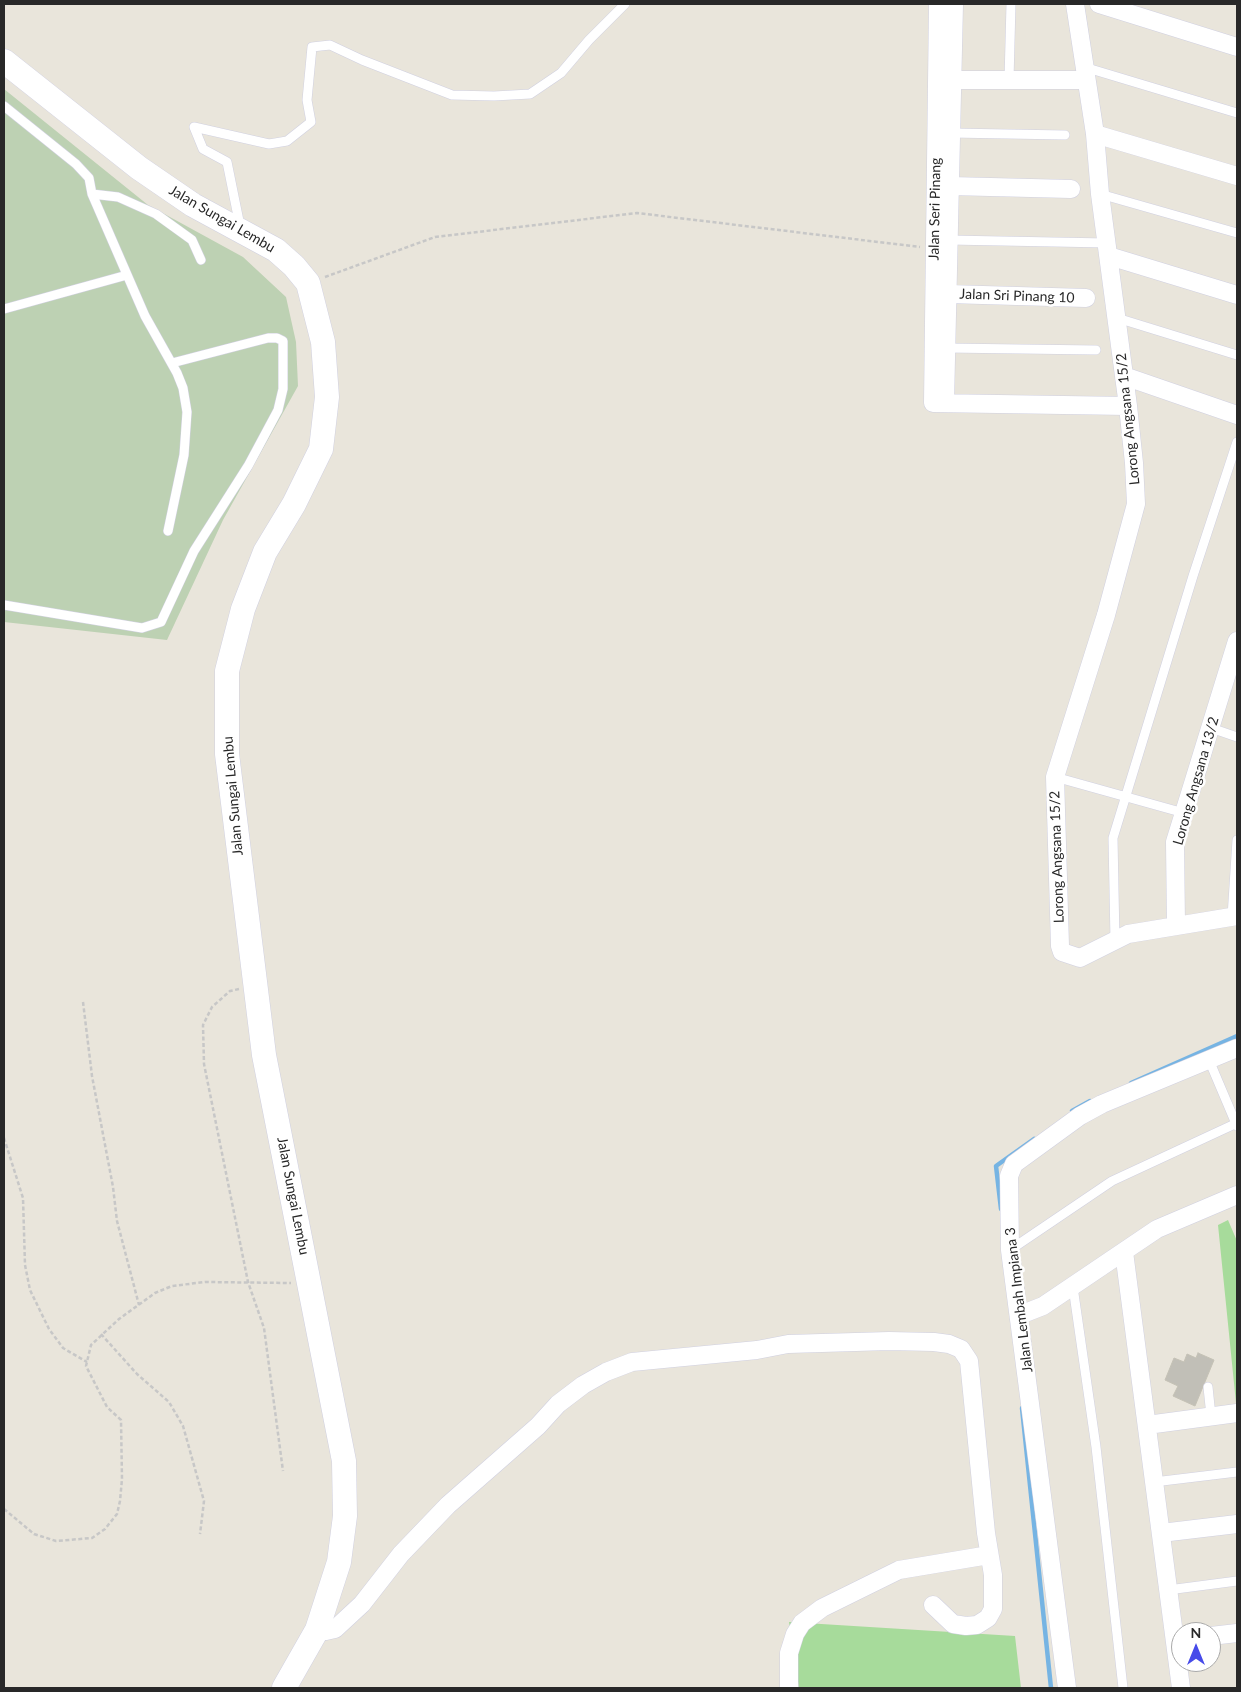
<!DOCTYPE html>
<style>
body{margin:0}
#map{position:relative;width:1241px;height:1692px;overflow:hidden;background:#e9e5db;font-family:Lato,sans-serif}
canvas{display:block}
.frame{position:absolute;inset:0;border:5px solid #282828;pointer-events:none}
.north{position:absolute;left:1171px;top:1622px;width:50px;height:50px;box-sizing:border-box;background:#fff;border:1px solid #a9a9a9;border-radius:50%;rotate:0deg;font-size:14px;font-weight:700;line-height:20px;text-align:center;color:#282828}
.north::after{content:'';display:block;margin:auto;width:18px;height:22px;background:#474be9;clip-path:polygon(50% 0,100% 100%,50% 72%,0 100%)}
</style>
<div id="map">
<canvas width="1241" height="1692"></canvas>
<div class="frame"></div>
<div class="north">N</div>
</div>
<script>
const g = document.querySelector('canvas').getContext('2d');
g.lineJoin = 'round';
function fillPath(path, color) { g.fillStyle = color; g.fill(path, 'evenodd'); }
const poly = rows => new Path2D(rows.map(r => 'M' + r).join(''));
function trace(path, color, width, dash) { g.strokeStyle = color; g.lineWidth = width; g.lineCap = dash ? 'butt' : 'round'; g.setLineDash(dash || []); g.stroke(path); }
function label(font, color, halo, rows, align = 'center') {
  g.font = font + ' Lato,sans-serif'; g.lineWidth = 5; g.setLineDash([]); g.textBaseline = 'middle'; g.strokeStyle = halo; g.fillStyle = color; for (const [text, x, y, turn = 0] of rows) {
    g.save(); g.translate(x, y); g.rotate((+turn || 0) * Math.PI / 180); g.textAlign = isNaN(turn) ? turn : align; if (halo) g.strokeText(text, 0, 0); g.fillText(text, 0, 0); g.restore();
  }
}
fillPath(poly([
 [1228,1220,1237,1241,1236,1403,1218,1225],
 [789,1622,1015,1636,1021,1688,799,1688]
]), '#a7db9b');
fillPath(poly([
 [4,89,148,205,243,257,286,297,296,342,298,386,223,520,167,640,4,622]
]), '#bdd1b3');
trace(poly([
 [1131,1083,1237,1036],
 [1072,1111,1090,1101],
 [1001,1209,996,1166,1034,1139],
 [1022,1408,1051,1688]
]), '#76b4e3', 4.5);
const building = poly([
 [1198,1353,1214,1360,1195,1406,1173,1396,1178,1386,1165,1380,1174,1358,1184,1362,1187,1354,1196,1358,1198,1353]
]);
fillPath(building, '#c1bfb7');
trace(building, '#c4c1b5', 1);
const lane = poly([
 [1084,67,1237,113],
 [1009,80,1011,4],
 [4,106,76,164,89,178,92,194,145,316,177,373,183,388,187,412,184,455,168,531],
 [951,133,1065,135],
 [92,194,118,197,156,214,192,240,201,260],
 [1100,194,1237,233],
 [240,226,227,162,203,149,194,127,269,144,287,141,311,122,307,100,312,47,330,45,362,60,452,95,494,96,530,94,561,73,589,40,625,4],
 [949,240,1107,243],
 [4,309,127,275],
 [1117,318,1237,355],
 [946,348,1096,350],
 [4,605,142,628,161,622,194,551,248,466,278,410,283,389,283,341,277,338,268,338,172,363],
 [1211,728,1237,737],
 [1055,777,1184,813],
 [1232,917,1237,840],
 [1115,941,1113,838,1193,576,1237,442],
 [1209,1060,1237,1126],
 [1010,1250,1112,1181,1237,1123],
 [1073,1287,1096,1447,1123,1688],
 [1208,1387,1211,1416],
 [1154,1482,1237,1472],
 [1168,1590,1237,1581]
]);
const street = poly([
 [938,4,933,403,1128,406],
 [1075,4,1095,134,1100,194,1128,406,1134,463,1136,504,1106,615,1055,777,1060,946,1062,952,1080,958,1128,934,1237,916],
 [1099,4,1237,47],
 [942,80,1086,80],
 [1095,134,1237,176],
 [950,186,1071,189],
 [1109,256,1237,295],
 [948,294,1086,298],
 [1124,376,1237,415],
 [945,402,954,4],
 [1176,925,1175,842,1237,641],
 [1124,1252,1181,1688],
 [1020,1315,1043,1306,1157,1229,1237,1195],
 [1147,1425,1237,1413],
 [1161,1533,1237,1524],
 [317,1630,326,1631,335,1629,362,1604,401,1554,448,1505,538,1426,558,1404,583,1385,606,1372,632,1362,757,1350,788,1344,889,1341,934,1342,949,1344,961,1349,969,1361,986,1533,993,1575,993,1609,988,1618,977,1625,966,1626,953,1624,933,1605],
 [1211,1636,1237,1633],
 [789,1688,789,1653,795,1634,802,1623,822,1608,899,1570,989,1555],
 [1067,1688,1010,1250,1009,1176,1014,1164,1080,1116,1102,1104,1237,1048]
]);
const secondary = poly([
 [4,61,139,168,193,205,276,250,294,266,308,283,323,342,327,397,321,449,294,504,265,552,243,609,227,671,227,754,264,1055,344,1461,345,1516,339,1562,317,1630,284,1688]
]);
trace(lane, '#d0d0e0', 10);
trace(street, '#d0d0e0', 19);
trace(secondary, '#d0d0e0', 25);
trace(poly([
 [325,277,435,237,637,213,920,247],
 [239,989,230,991,212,1007,203,1025,204,1064,248,1282,264,1328,283,1471],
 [83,1002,92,1076,113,1187,117,1221,139,1305],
 [4,1138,23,1198,25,1265,30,1290,49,1329,63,1348,87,1362],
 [101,1334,137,1374,169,1402,183,1426,204,1501,200,1534],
 [4,1509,34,1534,56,1541,92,1538,105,1529,117,1514,120,1501,122,1479,121,1420,107,1407,86,1366,91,1345,119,1319,155,1293,172,1286,205,1282,291,1283]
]), '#c7c7c7', 2.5, [4, 2.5]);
trace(lane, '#fff', 9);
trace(street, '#fff', 18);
trace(secondary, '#fff', 24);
label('14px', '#282828', '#fff', [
 ["Jalan Seri Pinang",935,209,-89],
 ["Jalan Sungai Lembu",222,219,30],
 ["Jalan Sri Pinang 10",1017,296,2],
 ["Lorong Angsana 15/2",1128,419,-96],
 ["Lorong Angsana 13/2",1196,781,-74],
 ["Jalan Sungai Lembu",233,796,-95],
 ["Lorong Angsana 15/2",1057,857,-92],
 ["Jalan Sungai Lembu",293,1196,79],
 ["Jalan Lembah Impiana 3",1019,1300,-97]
]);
</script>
